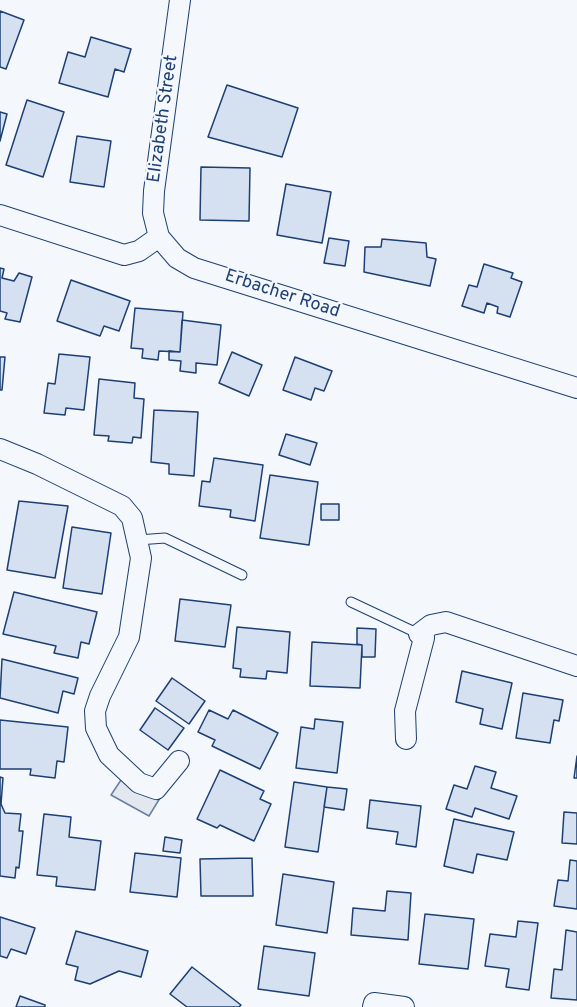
<!DOCTYPE html>
<style>
body{margin:0}
canvas{display:block;background:#f4f7fb}
</style>
<canvas width="577" height="1007"></canvas>
<script>
const g = document.querySelector('canvas').getContext('2d');
g.lineJoin = 'round';
function fillPath(path, color) { g.fillStyle = color; g.fill(path, 'evenodd'); }
const poly = rows => new Path2D(rows.map(r => 'M' + r).join(''));
function trace(path, color, width, dash) { g.strokeStyle = color; g.lineWidth = width; g.lineCap = dash ? 'butt' : 'round'; g.setLineDash(dash || []); g.stroke(path); }
function label(font, color, halo, rows, align = 'center') {
  g.font = font + ' Overpass,sans-serif'; g.lineWidth = 4.5; g.setLineDash([]); g.textBaseline = 'middle'; g.strokeStyle = halo; g.fillStyle = color; for (const [text, x, y, turn = 0] of rows) {
    g.save(); g.translate(x, y); g.rotate((+turn || 0) * Math.PI / 180); g.textAlign = isNaN(turn) ? turn : align; if (halo) g.strokeText(text, 0, 0); g.fillText(text, 0, 0); g.restore();
  }
}
const parking = poly([
 [123,777,160,798,149,816,111,795,123,777]
]);
fillPath(parking, '#e3e8f0');
trace(parking, '#687fa3', 1.5);
const building = poly([
 [0,11,24,20,6,69,0,67,0,11],
 [91,37,131,49,124,72,115,69,108,97,59,83,68,52,85,57,91,37],
 [227,85,298,108,282,157,208,137,227,85],
 [27,100,64,112,43,177,6,165,27,100],
 [0,112,7,114,0,141,0,112],
 [77,136,111,141,104,187,70,182,77,136],
 [201,167,250,168,249,221,200,220,201,167],
 [286,184,331,192,322,243,277,235,286,184],
 [329,238,349,241,345,266,324,263,329,238],
 [382,239,426,243,427,257,436,259,430,286,364,272,365,247,381,247,382,239],
 [484,264,513,273,511,278,522,282,510,317,497,313,498,307,487,303,484,313,462,306,469,285,477,287,484,264],
 [0,268,4,269,2,278,14,281,19,273,32,277,20,322,5,319,7,313,0,311,0,268],
 [71,280,130,301,119,331,104,326,100,336,57,321,71,280],
 [135,308,183,312,180,352,159,351,158,360,142,358,143,349,131,348,135,308],
 [182,320,221,325,217,365,196,363,196,373,180,371,181,361,169,360,169,351,180,352,182,320],
 [232,352,262,365,249,396,219,383,232,352],
 [59,354,90,357,84,410,66,408,65,415,44,413,48,383,55,384,59,354],
 [0,357,5,357,2,390,0,390,0,357],
 [295,357,332,371,324,391,315,388,311,400,283,390,295,357],
 [99,379,135,383,134,398,144,399,141,438,133,437,132,443,108,441,109,436,94,435,99,379],
 [154,410,198,412,194,476,169,474,169,464,151,462,154,410],
 [286,434,317,443,310,465,279,455,286,434],
 [214,458,263,465,255,521,230,517,231,510,199,506,202,481,210,482,214,458],
 [270,475,318,482,309,545,260,538,270,475],
 [19,501,68,506,55,578,7,570,19,501],
 [321,504,339,504,339,520,321,520,321,504],
 [72,527,111,533,102,594,63,588,72,527],
 [14,592,97,612,89,644,81,642,78,658,54,653,56,646,3,634,14,592],
 [180,599,231,605,225,647,175,641,180,599],
 [237,627,290,632,287,673,267,671,266,679,240,677,241,669,233,668,237,627],
 [357,628,376,629,375,657,362,657,362,645,357,644,357,628],
 [312,642,362,645,360,688,310,686,312,642],
 [2,659,78,678,74,694,63,691,58,713,0,698,2,659],
 [462,671,512,683,502,729,480,724,483,709,456,702,462,671],
 [172,678,205,701,189,724,156,701,172,678],
 [523,693,563,700,559,721,554,720,550,743,516,738,523,693],
 [155,708,184,728,168,750,140,730,155,708],
 [209,710,228,719,233,710,278,733,260,769,212,746,215,740,198,732,209,710],
 [315,719,343,722,337,773,296,768,301,727,314,729,315,719],
 [0,720,68,727,64,762,57,761,55,778,30,775,31,769,0,769,0,720],
 [577,756,577,778,574,778,577,756],
 [475,766,496,772,491,788,517,796,509,819,475,808,472,817,446,809,454,785,467,789,475,766],
 [220,770,264,791,260,799,271,804,254,841,220,825,217,828,197,819,220,770],
 [0,777,3,778,1,804,5,813,21,814,19,831,23,831,19,868,16,867,15,878,0,876,0,777],
 [294,782,327,787,318,852,285,847,294,782],
 [327,787,347,789,344,810,324,807,327,787],
 [370,800,421,806,416,847,396,844,398,832,367,828,370,800],
 [564,812,577,813,577,844,562,843,564,812],
 [44,814,71,817,69,837,101,841,95,890,56,886,57,877,37,875,44,814],
 [454,819,514,832,507,860,477,854,473,873,444,866,454,819],
 [165,837,182,840,180,853,163,851,165,837],
 [135,853,181,858,177,897,130,892,135,853],
 [252,858,253,896,201,896,200,859,252,858],
 [570,860,577,861,577,909,554,906,558,880,568,881,570,860],
 [283,874,334,882,327,933,276,925,283,874],
 [387,891,411,893,408,940,351,935,353,908,385,911,387,891],
 [425,914,474,919,468,969,419,964,425,914],
 [0,917,35,928,26,954,11,949,7,958,0,956,0,917],
 [518,921,538,923,529,990,506,987,509,969,485,966,490,934,516,937,518,921],
 [566,930,577,932,577,1000,551,998,554,969,562,970,566,930],
 [76,931,148,951,141,977,119,971,90,984,75,980,78,967,66,964,76,931],
 [264,946,315,953,309,996,258,989,264,946],
 [192,967,241,1005,239,1007,187,1007,170,994,192,967],
 [20,996,45,1005,45,1007,16,1007,20,996]
]);
fillPath(building, '#d5e0f0');
trace(building, '#1d3f73', 1.5);
const service = poly([
 [138,540,165,538,242,575],
 [351,602,419,634]
]);
const minor = poly([
 [0,215,124,255,139,251,159,237,177,258,194,268,577,388],
 [159,237,153,213,154,191,180,0],
 [0,449,37,464,122,506,132,518,141,558,129,637,100,696,95,711,96,728,109,755,139,783,156,789,179,761],
 [406,739,405,711,424,638,419,634,431,625,446,622,577,666],
 [373,1007,374,1003,404,1007]
]);
trace(service, '#1d3f73', 11);
trace(minor, '#1d3f73', 22);
trace(service, '#f4f7fb', 9);
trace(minor, '#f4f7fb', 20);
label('18px', '#1d3f73', '#f4f7fb', [
 ["Elizabeth Street",164,119,-82],
 ["Erbacher Road",282,295,18]
]);
</script>
